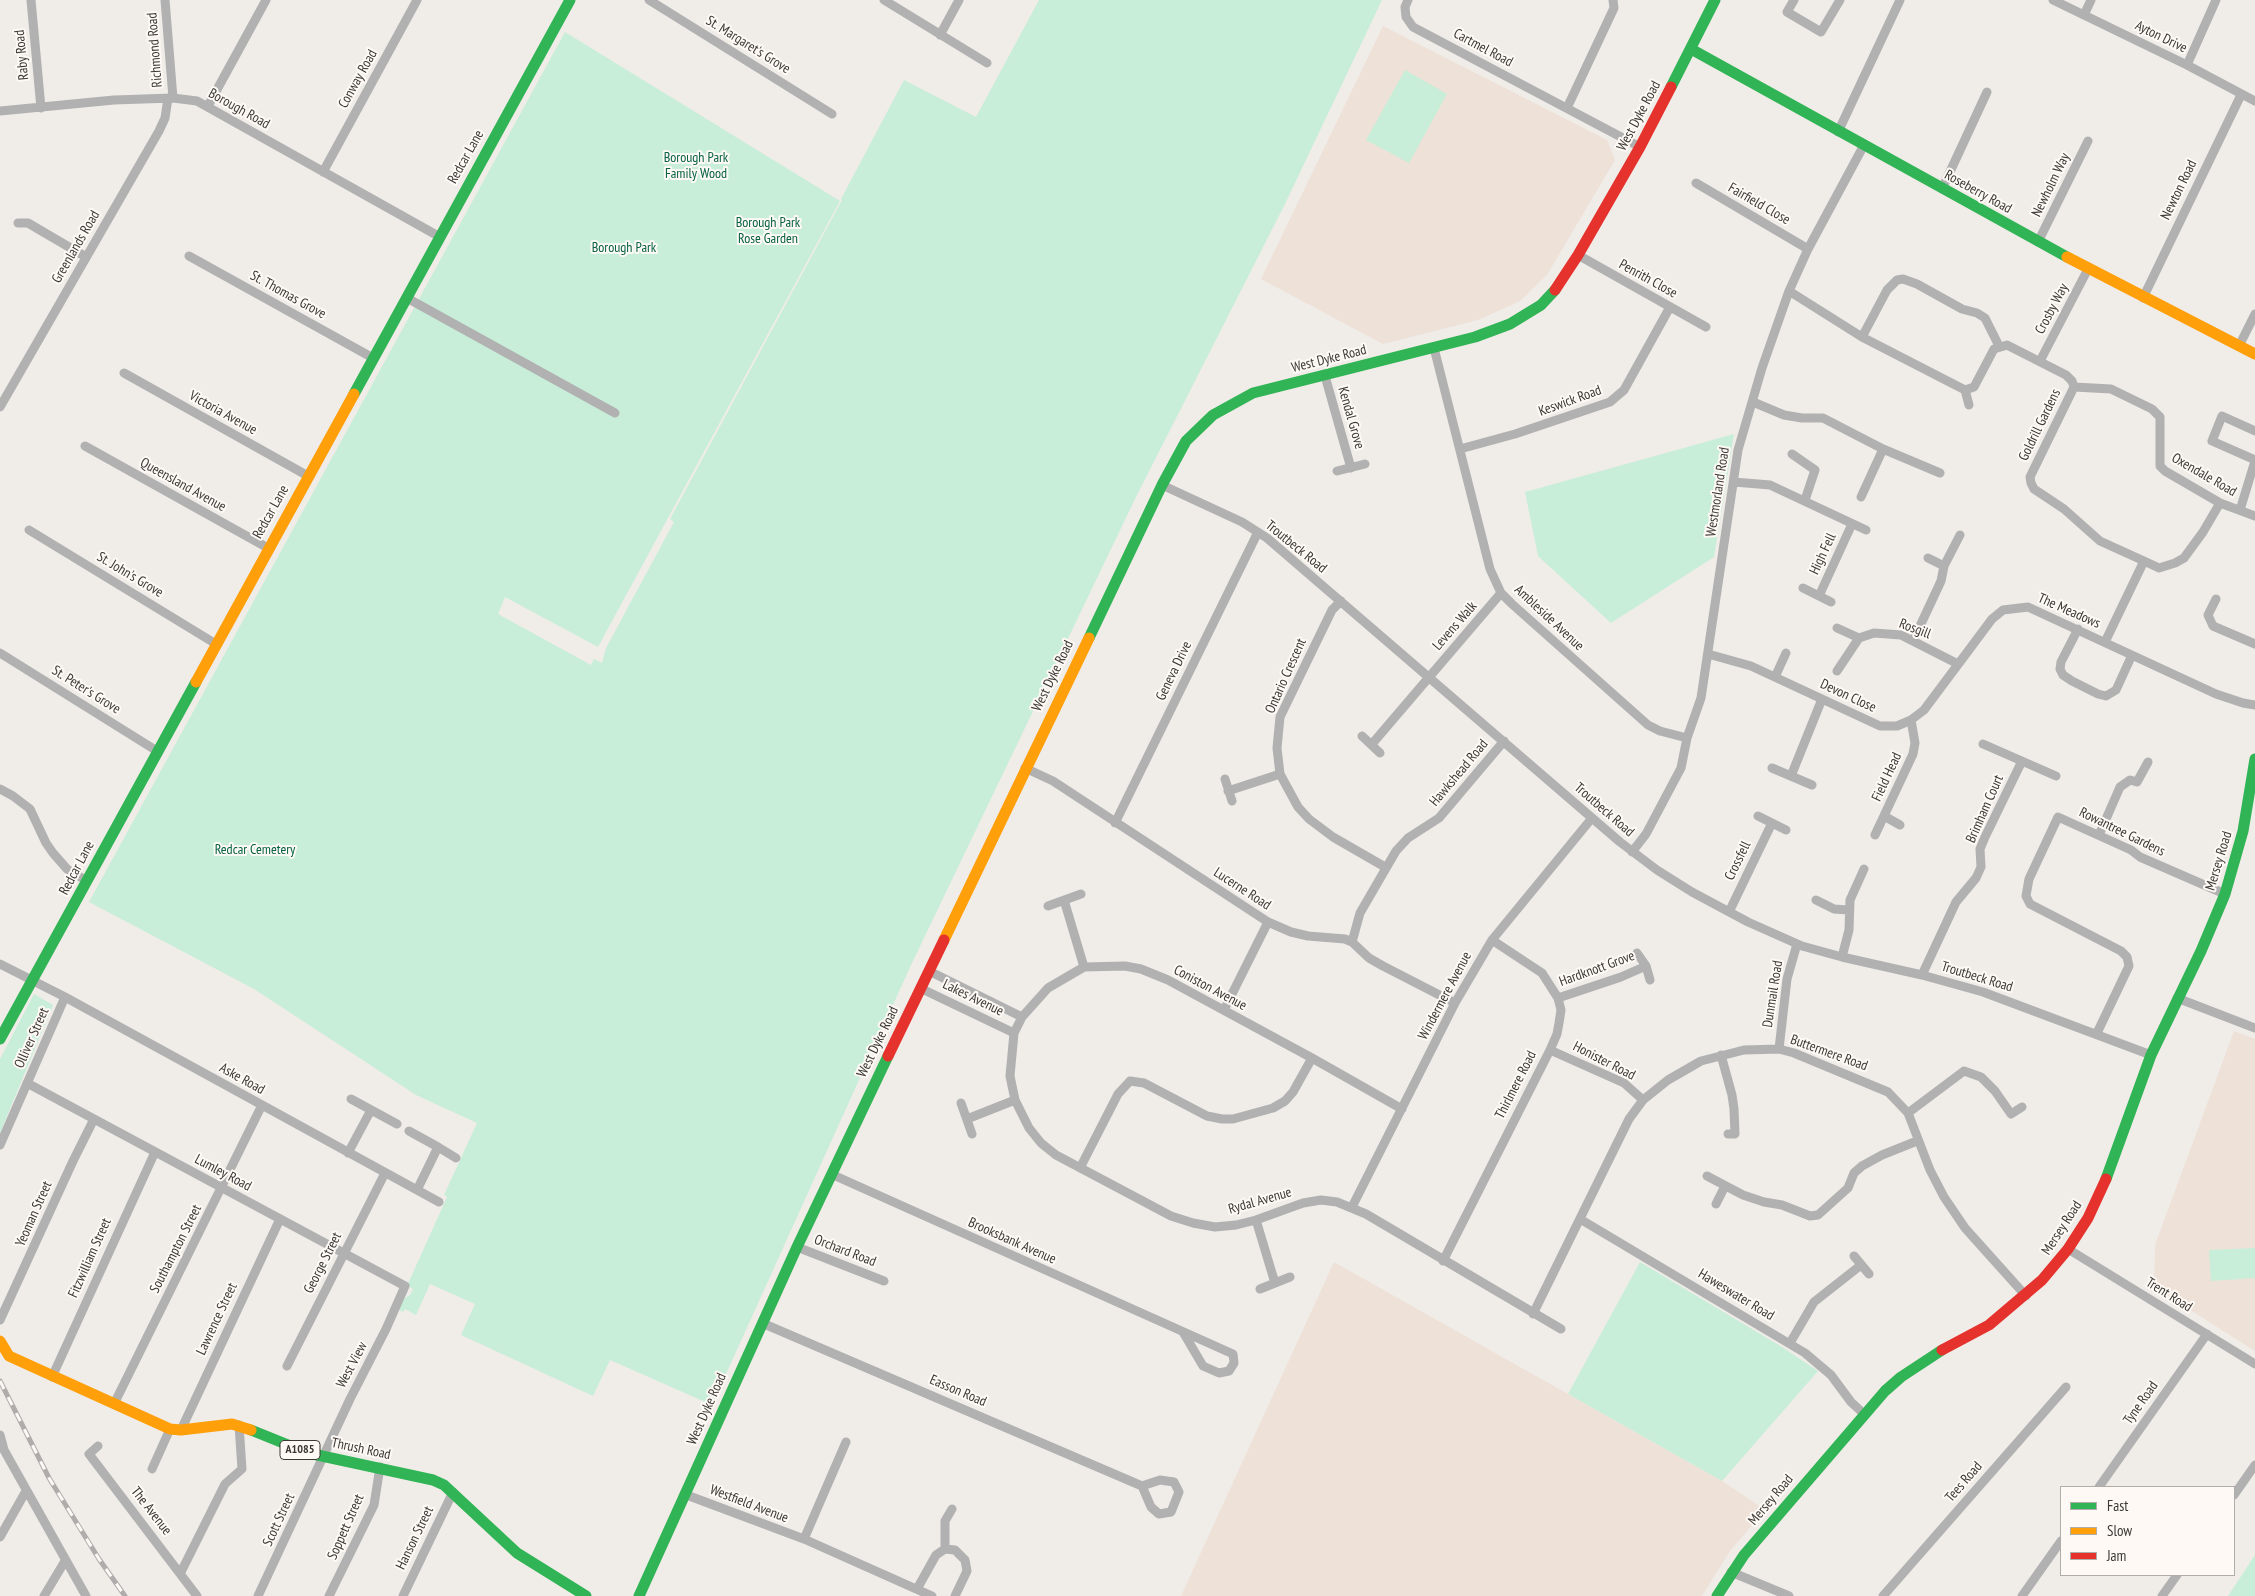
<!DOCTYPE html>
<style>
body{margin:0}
#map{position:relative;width:2255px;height:1596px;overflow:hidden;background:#f0ece8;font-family:"PT Sans Narrow",sans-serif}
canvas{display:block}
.legend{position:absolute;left:2060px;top:1486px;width:175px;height:90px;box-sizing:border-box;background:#fef9f5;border:1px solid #b0aca8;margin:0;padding:6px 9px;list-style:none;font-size:15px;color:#3b3835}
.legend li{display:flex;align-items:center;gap:10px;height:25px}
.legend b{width:25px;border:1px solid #b0aca8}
</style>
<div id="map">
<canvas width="2255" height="1596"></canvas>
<ul class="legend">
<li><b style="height:6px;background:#30b455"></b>Fast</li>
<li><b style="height:6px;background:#ff9f0a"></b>Slow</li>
<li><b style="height:6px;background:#e5322d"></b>Jam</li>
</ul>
</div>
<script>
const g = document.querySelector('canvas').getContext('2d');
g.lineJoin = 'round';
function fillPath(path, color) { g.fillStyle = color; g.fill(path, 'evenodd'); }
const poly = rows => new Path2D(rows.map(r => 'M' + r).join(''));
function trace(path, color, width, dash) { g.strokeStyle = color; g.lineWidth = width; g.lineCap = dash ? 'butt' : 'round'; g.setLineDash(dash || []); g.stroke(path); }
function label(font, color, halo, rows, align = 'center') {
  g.font = font + ' "PT Sans Narrow",sans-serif'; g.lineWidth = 4; g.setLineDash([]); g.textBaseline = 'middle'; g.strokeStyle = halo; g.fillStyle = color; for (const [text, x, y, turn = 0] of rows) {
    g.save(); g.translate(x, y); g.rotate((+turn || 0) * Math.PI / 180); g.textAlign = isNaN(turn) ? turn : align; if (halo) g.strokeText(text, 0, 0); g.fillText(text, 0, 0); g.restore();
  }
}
fillPath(poly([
 [1383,26,1607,140,1615,160,1547,275,1520,301,1478,320,1383,344,1261,279],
 [2234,1031,2255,1039,2255,1351,2154,1287,2155,1245],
 [1334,1262,1722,1481,1765,1510,1730,1551,1702,1596,1181,1596]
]), '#eee1d8');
fillPath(poly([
 [1039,0,1382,0,1285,204,1136,497,911,965,712,1405,610,1360,593,1396,461,1335,475,1304,430,1284,416,1315,405,1309,403,1312,397,1309,402,1300,410,1295,413,1289,407,1286,447,1197,444,1195,477,1123,416,1095,254,989,89,902,565,32,840,201,598,647,505,597,498,614,591,665,594,659,602,663,606,648,674,522,670,519,842,200,841,199,904,80,976,117],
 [1405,70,1447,94,1409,163,1366,140],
 [1734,434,1714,557,1611,623,1538,556,1525,492],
 [34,994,53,1005,0,1133,0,1059],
 [2255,1248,2255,1278,2211,1281,2209,1250],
 [1640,1262,1782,1347,1818,1371,1722,1481,1568,1394],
 [2255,1555,2255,1596,2228,1596]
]), '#c8eed9');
trace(poly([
 [31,0,41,108],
 [165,0,173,98],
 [649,0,832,114],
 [884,0,987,63],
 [1408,0,1405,7,1406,17,1413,27,1640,147],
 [1794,0,1787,12,1821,32,1840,0],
 [2053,0,2187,65,2255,101],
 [2084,15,2091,0],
 [940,35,959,0],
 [2187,65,2216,0],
 [208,106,266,0],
 [1567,108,1614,8,1613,0],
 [0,111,114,100,173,98,197,101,440,237],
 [1838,132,1900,0],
 [323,172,417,0],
 [1696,183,1808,249],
 [1942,189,1987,92],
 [18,223,28,223,86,257],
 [2038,242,2088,141],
 [1578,255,1706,327],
 [189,256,373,358],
 [1789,291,1862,337,1965,390,1974,387,1994,349,2007,345,2066,375,2072,381,2074,387,2030,477,2031,483,2034,489,2064,509,2100,541,2144,561,2105,642],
 [407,298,615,413],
 [2143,298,2241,95],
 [1862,337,1887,290,1897,280,1903,279,1917,284,1962,309,1977,313,1985,318,1999,346],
 [2239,346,2255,314],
 [1434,348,1490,569,1501,593,1512,604,1648,725,1660,731,1687,738],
 [2040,361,2088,269],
 [124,373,308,476],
 [1325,376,1351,468],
 [2074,387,2111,389,2152,409,2160,417,2160,466,2165,471,2220,503,2255,516],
 [1965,390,1969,405],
 [1753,402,1784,415,1802,418,1823,418,1883,449,1940,473],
 [0,407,159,131,165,118,168,98],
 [2255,431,2222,416,2212,441,2255,460],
 [85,446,268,548],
 [1460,449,1515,434,1610,402,1624,390,1670,307],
 [1792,454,1815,470,1805,500],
 [1337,471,1365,464],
 [1734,482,1770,485,1866,530],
 [1162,485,1242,522,1267,538,1620,842,1657,870,1692,892,1748,922,1802,946,1842,957,1922,975,1983,992,2151,1055],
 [1861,497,1883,449],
 [2240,510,2255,461],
 [29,530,216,644],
 [1928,558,1944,566],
 [2144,561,2159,568,2175,563,2184,558,2203,532,2220,503],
 [1803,588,1831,602],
 [1819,596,1852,524],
 [2216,599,2208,615,2213,626,2255,644],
 [1341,601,1332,610,1280,717,1277,748,1280,774,1298,807,1309,819,1333,837,1385,867],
 [1837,628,1859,638],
 [2078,629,2061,662,2060,669,2063,675,2072,681,2098,694,2106,696,2116,690,2132,655],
 [1913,641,1941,581,1944,566,1960,535],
 [0,653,157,751],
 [1708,654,1751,666,1880,726,1897,726,1911,720,1924,710,1992,619,2003,610,2028,607,2216,694,2243,703,2255,705],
 [1837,671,1859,638,1874,633,1901,635,1958,664],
 [1775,677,1786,653],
 [1362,736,1380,753],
 [1372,744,1501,593],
 [1983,744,2056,776],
 [1025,768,1053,781,1268,922,1291,932,1308,936,1345,939,1352,942,1369,958,1383,966,1455,1003],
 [1772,768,1812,785],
 [1791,776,1822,699],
 [1225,779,1232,801],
 [0,789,13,796,30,809,46,843,53,853,67,869,87,881],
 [1228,791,1280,774],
 [1758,816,1786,830],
 [1884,816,1900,825],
 [1115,823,1258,532],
 [1875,835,1913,754,1915,743,1911,720],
 [2099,835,2120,787,2130,780,2137,782,2148,762],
 [1632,852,1646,834,1681,768,1687,738,1701,698,1738,450,1762,368,1789,291,1808,249,1864,145],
 [1064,900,1084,967],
 [1816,900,1834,909,1848,910],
 [1048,906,1081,894],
 [1729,912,1772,823],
 [1352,942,1360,913,1396,851,1408,838,1439,818,1504,741],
 [1637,953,1646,966,1650,980],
 [1842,957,1849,930,1850,900,1864,869],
 [0,964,65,997,439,1202],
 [929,971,1022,1017],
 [1922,975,1956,902,1976,878,1981,867,1980,849,1985,837,2022,761],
 [920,988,1014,1033],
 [1558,998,1621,977,1646,966],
 [2177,998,2255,1028],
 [1224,1010,1268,922],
 [2097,1033,2129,966,2127,957,2121,951,2030,904,2026,896,2029,879,2058,817,2131,850,2140,857,2225,894],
 [1779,1049,1787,979,1797,944],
 [1550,1050,1624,1083,1643,1100],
 [1721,1055,1732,1095,1734,1109,1735,1134,1728,1134],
 [27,1083,405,1286,386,1329,350,1399,258,1596],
 [351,1099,397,1124],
 [961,1103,972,1134],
 [1402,1109,1312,1058,1168,980,1141,969,1125,966,1084,967,1048,988,1022,1017,1014,1033,1010,1076,1015,1100,1029,1128,1041,1143,1056,1155,1171,1216,1193,1223,1215,1227,1236,1225,1256,1220,1303,1203,1321,1200,1337,1202,1366,1214,1561,1329],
 [1908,1113,1964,1071,1981,1077,1995,1091,2011,1114,2022,1107],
 [967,1119,1015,1100],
 [409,1131,438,1147],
 [0,1145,65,997],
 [348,1153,371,1110],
 [1080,1168,1118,1094,1130,1081,1144,1083,1207,1116,1222,1119,1233,1119,1273,1108,1285,1101,1293,1092,1312,1058],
 [831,1174,1233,1354,1234,1363,1229,1371,1219,1373,1203,1366,1183,1332],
 [1707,1176,1743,1195,1764,1202,1782,1205,1810,1216,1818,1215,1848,1188,1854,1173,1862,1166,1882,1155,1917,1141],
 [417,1190,438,1147,456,1158],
 [1716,1204,1725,1186],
 [1352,1207,1455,1003,1492,940,1592,818],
 [1580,1219,1805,1353,1831,1375,1851,1402,1864,1414],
 [1256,1220,1275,1283],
 [797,1247,884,1281],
 [2068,1249,2255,1364],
 [1854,1256,1869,1274],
 [1443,1261,1550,1050,1557,1034,1559,1023,1561,1010,1558,998,1542,973,1492,940],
 [1260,1289,1290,1277],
 [1533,1314,1629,1119,1643,1100,1668,1080,1701,1061,1744,1050,1779,1049,1794,1053,1888,1092,1908,1113,1930,1170,1944,1197,1965,1228,2026,1296],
 [0,1320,73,1161,94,1119],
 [762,1323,1142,1486,1160,1480,1174,1482,1179,1492,1171,1512,1159,1514,1151,1507,1142,1486],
 [1790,1343,1814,1302,1861,1265],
 [287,1366,385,1173],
 [52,1377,155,1152],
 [114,1404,262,1105],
 [181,1430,280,1219],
 [0,1435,4,1450,86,1596],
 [98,1446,89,1454,197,1596],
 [152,1469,170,1429],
 [2099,1487,2207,1334],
 [684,1494,804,1539,932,1596],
 [2234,1495,2255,1465],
 [0,1537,26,1491],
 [804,1539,846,1442],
 [945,1549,945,1521,952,1509],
 [181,1572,225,1484,242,1469,239,1425],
 [1731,1572,1789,1596],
 [917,1589,936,1555,945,1549,955,1550,965,1560,967,1571,955,1596],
 [44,1596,65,1561],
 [329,1596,374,1505,380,1467],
 [403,1596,453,1492],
 [1883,1596,2066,1387],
 [2022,1596,2061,1541],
 [2162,1596,2177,1575]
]), '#b1b1b2', 9);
trace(poly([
 [1691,49,2067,257],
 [1671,87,1715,0],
 [354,394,570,0],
 [1089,638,1162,485,1186,441,1213,415,1253,393,1475,337,1510,324,1541,305,1555,290],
 [0,1039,196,682],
 [2106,1179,2151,1055,2201,951,2225,894,2243,831,2255,759],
 [251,1430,308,1453,433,1480,444,1485,517,1553,586,1596],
 [639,1596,797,1247,888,1056],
 [1717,1596,1744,1555,1885,1391,1901,1377,1942,1350]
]), '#30b455', 11);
trace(poly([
 [2067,257,2255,354],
 [196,682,354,394],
 [944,940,1089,638],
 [0,1341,9,1356,170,1429,181,1430,232,1424,251,1430]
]), '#ff9f0a', 11);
trace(poly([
 [1555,290,1578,255,1640,147,1671,87],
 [888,1056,944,940],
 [1942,1350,1989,1325,2042,1280,2068,1249,2088,1218,2106,1179]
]), '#e5322d', 11);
const rail = poly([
 [0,1381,49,1478,99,1559,125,1596]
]);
trace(rail, '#aeadac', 5);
trace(rail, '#fef9f5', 3, [9]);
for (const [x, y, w] of [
 [300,1450,40]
]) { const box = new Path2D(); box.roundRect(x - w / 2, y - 9.5, w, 19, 4); g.fillStyle = '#fef9f5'; g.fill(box); trace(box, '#3b3835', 1); }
label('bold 12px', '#3b3835', null, [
 ["A1085",300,1450]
]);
label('14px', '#3b3835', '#fef9f5', [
 ["Ayton Drive",2161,37,26],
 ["St. Margaret's Grove",748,45,32],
 ["Cartmel Road",1483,48,28],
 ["Richmond Road",155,50,-94],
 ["Raby Road",22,55,-95],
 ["Conway Road",358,79,-61],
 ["Borough Road",239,109,29],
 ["West Dyke Road",1639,116,-62],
 ["Redcar Lane",466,157,-61],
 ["Newholm Way",2051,185,-64],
 ["Newton Road",2179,190,-64],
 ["Roseberry Road",1978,192,29],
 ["Fairfield Close",1759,204,30],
 ["Greenlands Road",76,247,-60],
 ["Penrith Close",1648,279,29],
 ["St. Thomas Grove",288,295,29],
 ["Crosby Way",2052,309,-62],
 ["West Dyke Road",1329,359,-14],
 ["Keswick Road",1570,401,-20],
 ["Victoria Avenue",223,413,29],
 ["Kendal Grove",1351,418,74],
 ["Goldrill Gardens",2040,425,-64],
 ["Oxendale Road",2204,475,30],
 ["Queensland Avenue",183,485,29],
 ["Westmorland Road",1718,492,-81],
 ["Redcar Lane",271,512,-61],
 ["Troutbeck Road",1296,547,39],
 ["High Fell",1823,554,-65],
 ["St. John's Grove",130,575,31],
 ["The Meadows",2069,611,24],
 ["Ambleside Avenue",1549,618,43],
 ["Levens Walk",1455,626,-49],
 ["Rosgill",1915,629,21],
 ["Geneva Drive",1174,671,-64],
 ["West Dyke Road",1053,676,-64],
 ["Ontario Crescent",1286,676,-66],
 ["St. Peter's Grove",86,690,32],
 ["Devon Close",1848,696,25],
 ["Hawkshead Road",1459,773,-50],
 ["Field Head",1887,777,-65],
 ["Brimham Court",1985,809,-66],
 ["Troutbeck Road",1604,810,41],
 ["Rowantree Gardens",2122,832,26],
 ["Crossfell",1738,861,-64],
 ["Mersey Road",2219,861,-73],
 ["Redcar Lane",77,868,-62],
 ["Lucerne Road",1242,889,33],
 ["Hardknott Grove",1597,969,-20],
 ["Troutbeck Road",1977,977,17],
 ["Coniston Avenue",1210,988,28],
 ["Dunmail Road",1773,994,-81],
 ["Windermere Avenue",1445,996,-62],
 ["Lakes Avenue",973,998,26],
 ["Olliver Street",32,1038,-66],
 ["West Dyke Road",878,1042,-64],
 ["Buttermere Road",1829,1053,20],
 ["Honister Road",1604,1061,27],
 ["Aske Road",242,1079,29],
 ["Thirlmere Road",1516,1085,-63],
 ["Lumley Road",223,1173,28],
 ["Rydal Avenue",1260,1201,-16],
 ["Yeoman Street",34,1214,-66],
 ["Mersey Road",2062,1228,-57],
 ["Brooksbank Avenue",1012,1241,24],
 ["Southampton Street",176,1249,-63],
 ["Orchard Road",845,1251,21],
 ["Fitzwilliam Street",90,1258,-66],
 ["George Street",323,1263,-63],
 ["Haweswater Road",1736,1295,31],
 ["Trent Road",2169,1295,32],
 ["Lawrence Street",217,1319,-65],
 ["West View",352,1365,-62],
 ["Easson Road",958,1391,23],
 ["Tyne Road",2141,1403,-55],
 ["West Dyke Road",707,1409,-66],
 ["Thrush Road",361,1449,12],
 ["Tees Road",1964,1482,-49],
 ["Mersey Road",1771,1500,-50],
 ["Westfield Avenue",749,1504,21],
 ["The Avenue",151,1511,52],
 ["Scott Street",279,1520,-65],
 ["Soppett Street",346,1527,-66],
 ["Hanson Street",415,1538,-64]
]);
label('14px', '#066244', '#fef9f5', [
 ["Borough Park",696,158],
 ["Family Wood",696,174],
 ["Borough Park",768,223],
 ["Rose Garden",768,239],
 ["Borough Park",624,248],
 ["Redcar Cemetery",255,850]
]);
</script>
